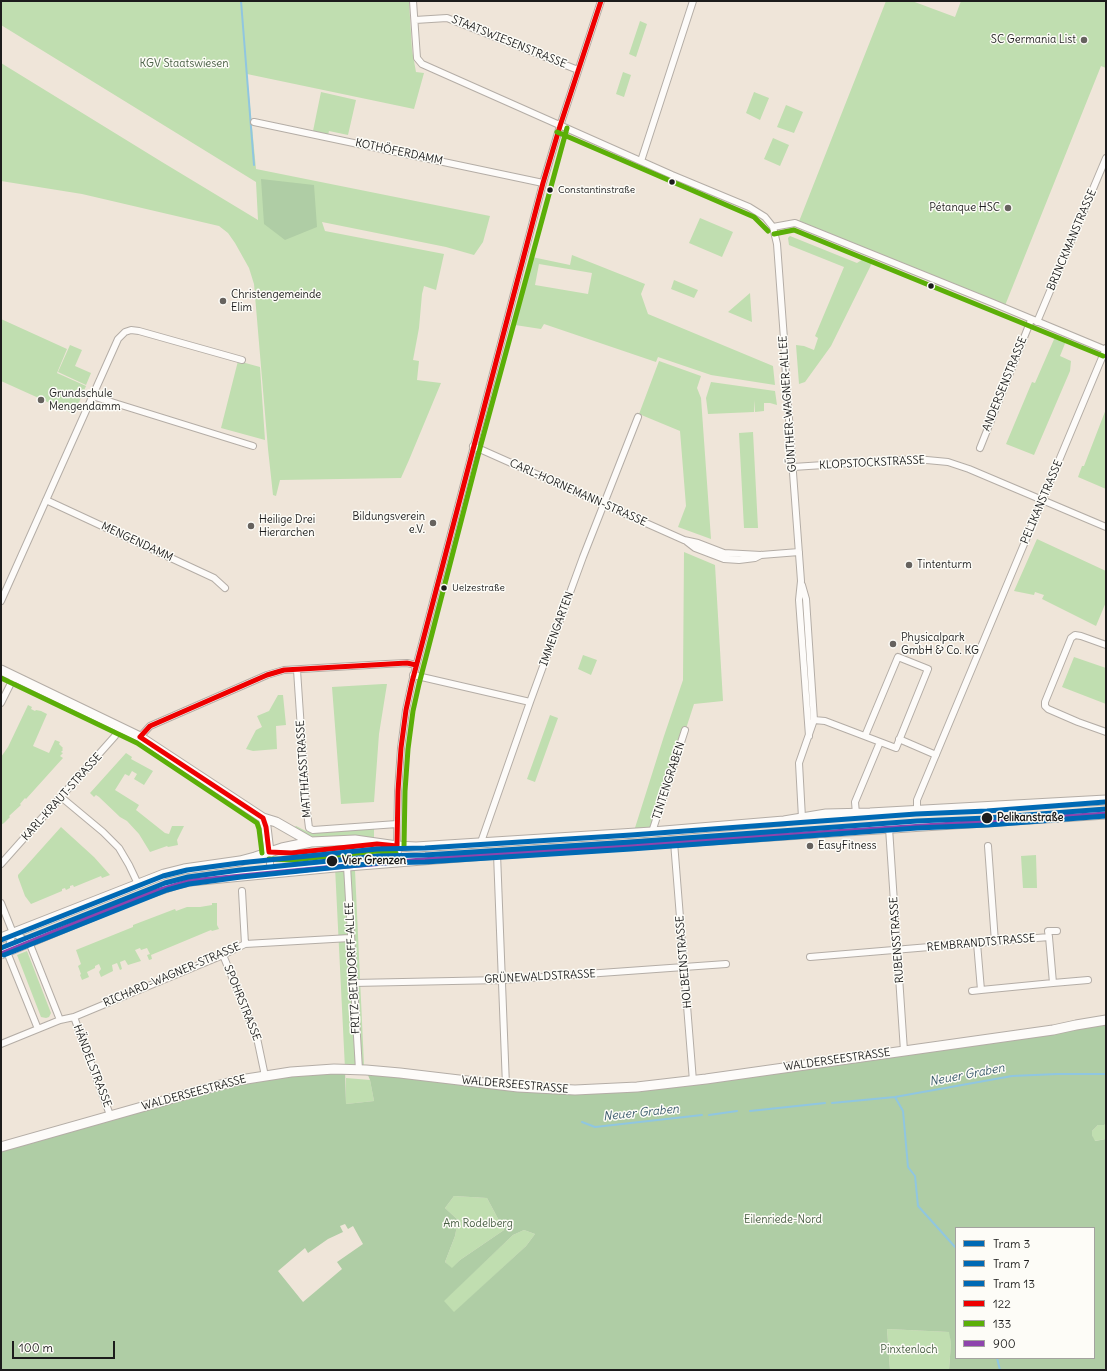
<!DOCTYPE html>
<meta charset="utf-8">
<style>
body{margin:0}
#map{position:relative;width:1107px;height:1371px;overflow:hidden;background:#efe5d9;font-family:Delius,sans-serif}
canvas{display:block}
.frame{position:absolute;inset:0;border:2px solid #1c1c1c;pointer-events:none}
.legend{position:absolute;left:955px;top:1227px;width:140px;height:132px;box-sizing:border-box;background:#fdfcf7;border:1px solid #a3a29f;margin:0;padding:5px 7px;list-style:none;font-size:12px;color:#1c1c1c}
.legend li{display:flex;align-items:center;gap:8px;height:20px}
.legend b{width:20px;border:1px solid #a3a29f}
.scale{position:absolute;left:12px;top:1341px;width:103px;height:18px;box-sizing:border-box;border:2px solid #1c1c1c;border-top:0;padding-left:5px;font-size:12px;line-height:14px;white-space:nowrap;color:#1c1c1c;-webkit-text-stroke:3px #fdfcf7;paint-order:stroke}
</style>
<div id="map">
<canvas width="1107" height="1371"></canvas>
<div class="frame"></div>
<ul class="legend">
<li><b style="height:5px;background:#0069b4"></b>Tram 3</li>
<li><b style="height:5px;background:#0069b4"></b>Tram 7</li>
<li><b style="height:5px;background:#0069b4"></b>Tram 13</li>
<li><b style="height:5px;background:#e00"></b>122</li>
<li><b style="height:5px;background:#5baf08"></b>133</li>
<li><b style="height:5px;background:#8e44ad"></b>900</li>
</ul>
<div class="scale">100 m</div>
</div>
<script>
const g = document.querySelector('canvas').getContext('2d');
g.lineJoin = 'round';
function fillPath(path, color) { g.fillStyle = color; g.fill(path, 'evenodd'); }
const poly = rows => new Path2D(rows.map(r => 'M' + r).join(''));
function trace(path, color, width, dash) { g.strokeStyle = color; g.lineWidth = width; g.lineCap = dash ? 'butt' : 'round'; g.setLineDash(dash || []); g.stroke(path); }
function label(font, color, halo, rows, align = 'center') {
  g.font = font + ' Delius,sans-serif'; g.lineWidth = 3; g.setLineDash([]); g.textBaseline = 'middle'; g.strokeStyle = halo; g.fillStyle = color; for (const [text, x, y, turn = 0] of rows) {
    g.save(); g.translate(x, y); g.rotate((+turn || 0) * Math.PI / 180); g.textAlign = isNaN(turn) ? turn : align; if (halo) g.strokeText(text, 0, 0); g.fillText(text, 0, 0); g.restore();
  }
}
fillPath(poly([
 [1,1,409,1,412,50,416,72,424,73,414,109,247,74,256,169,490,216,483,242,474,255,446,247,322,222,325,231,444,254,436,290,424,286,422,294,419,328,413,360,419,361,417,380,441,383,409,460,401,478,280,480,276,496,273,495,268,449,254,284,249,268,235,243,228,233,219,226,82,194,1,181,1,63,162,162,258,220,256,182,1,25],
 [886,1,912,1,955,17,961,1,1106,1,1106,68,1101,66,1004,308,798,224],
 [640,21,647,24,636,57,629,54],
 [623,72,631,75,624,97,616,94],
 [321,92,356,100,348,135,329,131,328,135,313,131],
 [754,92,769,98,760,120,746,113],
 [786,105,803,112,794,133,777,127],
 [773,138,789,145,780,166,764,159],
 [700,218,733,232,722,257,689,243],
 [790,236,857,263,863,259,872,263,831,346,805,382,799,384,796,345,804,346,814,350,818,338,815,336,844,267,789,245,788,238],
 [572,255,645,284,641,294,648,314,773,366,775,385,711,375,658,357,656,362,544,324,541,329,515,325,532,257,570,265],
 [539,264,592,273,588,294,535,285],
 [674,280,698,290,694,298,671,289],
 [750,293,752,322,728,312],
 [1,319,67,349,57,373,86,386,74,414,1,381],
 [1055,337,1066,341,1060,356,1071,361,1070,371,1034,455,1006,444,1032,382,1035,383],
 [70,345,82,350,75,366,91,373,86,385,58,372],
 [238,361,260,367,265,440,221,428],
 [659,361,701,376,697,388,701,398,711,539,678,527,686,506,680,431,639,414],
 [711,382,775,391,777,405,770,403,764,403,764,411,755,412,754,400,754,412,708,414,706,398],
 [1106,409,1106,489,1078,477,1082,466,1084,466],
 [753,432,758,528,744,528,739,433],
 [1037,539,1106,571,1106,602,1096,626,1042,599,1044,595,1035,592,1034,595,1014,591],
 [684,552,715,565,723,701,694,704,654,827,634,831,664,736,683,680],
 [583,655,597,660,591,675,578,669],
 [1074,657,1106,668,1106,704,1062,687],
 [383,684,387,684,379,734,374,802,341,804,332,687],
 [278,695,283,695,286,725,276,726,277,749,253,751,246,749,256,730,262,727,257,716,269,711],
 [28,705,32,707,31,709,35,711,36,710,41,711,47,714,33,746,49,753,55,740,60,742,59,744,63,748,62,749,63,750,61,752,63,753,60,756,63,758,26,799,25,798,20,804,21,805,9,816,10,817,4,823,1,825,1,757,8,747],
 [550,715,558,718,535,782,527,779],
 [126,753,132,757,131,759,153,771,144,785,134,779,137,774,132,771,129,776,125,774,115,790,139,805,136,810,165,833,169,834,172,826,184,826,177,840,178,845,168,847,167,846,150,852,139,834,127,821,120,817,99,797,96,795,94,797,90,793],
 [296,826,308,832,374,828,374,839,313,837,303,835,292,829],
 [61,827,94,857,110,875,102,878,101,876,74,887,73,885,70,886,70,888,66,890,65,888,62,889,62,891,31,904,25,896,18,877,18,875],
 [1036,855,1037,888,1023,888,1021,856],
 [335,867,355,870,364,1065,366,1070,345,1069],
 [212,903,217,903,217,925,219,929,212,931,211,930,151,955,152,959,149,960,147,955,150,954,147,948,141,950,140,948,135,950,141,961,128,965,125,960,120,962,122,969,120,970,117,963,112,965,113,971,101,977,99,972,101,969,99,964,95,966,95,968,87,972,89,977,82,980,80,975,81,974,78,966,81,964,76,950,133,927,133,925,175,909,176,911,187,907,200,907,212,905],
 [27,951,51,1013,49,1017,46,1018,41,1017,17,955],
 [346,1078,370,1080,374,1101,346,1104],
 [1106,1124,1106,1139,1094,1141,1092,1135,1092,1131,1098,1125,1104,1125],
 [454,1196,487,1198,504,1230,460,1260,452,1269,445,1262,455,1236,458,1220,445,1208],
 [524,1230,535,1234,526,1246,454,1313,443,1301,513,1235],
 [887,1329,950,1332,951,1343,949,1370,890,1370]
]), '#c0deb0');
fillPath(poly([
 [261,179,314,185,317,227,285,240,264,224],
 [1106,1020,1106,1124,1104,1125,1098,1125,1092,1131,1092,1135,1095,1141,1106,1139,1106,1370,949,1370,951,1343,949,1332,887,1329,890,1370,1,1370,1,1147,216,1086,345,1069,346,1104,374,1101,370,1080,366,1070,518,1087,637,1087],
 [454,1196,487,1198,504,1230,460,1260,452,1268,445,1262,455,1236,458,1220,445,1208],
 [345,1224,348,1229,353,1226,363,1244,337,1262,342,1269,303,1302,278,1271,305,1248,308,1253,328,1239,343,1232,340,1226],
 [956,1228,1094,1228,1094,1358,956,1358],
 [524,1230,535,1234,526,1246,454,1312,444,1301,513,1235]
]), '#afcda5');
trace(poly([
 [241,1,254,165],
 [895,1097,903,1111,908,1167,915,1176,918,1206,956,1248],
 [832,1103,895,1097,1012,1076,1057,1074,1106,1074],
 [750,1111,825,1103],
 [709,1115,737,1111],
 [582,1122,595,1127,702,1115],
 [997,1358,1000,1370]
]), '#90c6e0', 2);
const street = poly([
 [413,1,417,58,422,64,672,175,749,207,765,217,773,227,777,244,784,339,786,378,801,581,799,600,809,736],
 [415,20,447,18,578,70],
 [254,122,543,183],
 [641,161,693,1],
 [773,227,795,223,993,303,1106,350],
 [1037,322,1106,158],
 [92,396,253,446],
 [473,446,684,540,698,543,724,553,761,555,799,552],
 [980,448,1031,320],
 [793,467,916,459,948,462,969,469,1106,527],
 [46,500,214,578,225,588],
 [686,541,695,548,724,559,739,560,755,558,761,555],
 [802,585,806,599,814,720,799,763,802,818],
 [1,601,118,339,125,332,131,330,139,331,242,360],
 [1106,645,1081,636,1075,635,1071,638,1045,702,1045,706,1048,709,1078,722,1106,732],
 [297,670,306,804,309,828,313,830,397,824],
 [413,675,530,702],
 [1,703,14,677],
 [814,720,825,721,896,748,928,669,898,657,865,736],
 [140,737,150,726,267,675,284,670,386,664,407,663,416,665],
 [899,739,936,755],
 [61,797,103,832,119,848,129,865,138,884],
 [917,811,917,800,1106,348],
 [856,814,855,802,880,742],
 [889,828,904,1051],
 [652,832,685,730],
 [481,842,530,702,583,557,638,417],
 [674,842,693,1081],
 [988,846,995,942],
 [269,852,271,874],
 [497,854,506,1086],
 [399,863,397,846,398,791,401,748,406,710,412,682,543,183,560,126,601,1],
 [1,864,115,736,120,727],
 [347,866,359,1070],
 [242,891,245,944],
 [1,903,13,933],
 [13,933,7,952,38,1029],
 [13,933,29,942,60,1020],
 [977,943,981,990,1053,983,1049,937],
 [223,955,257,1038,265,1076],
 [810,957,1049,937,1048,931,1057,931],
 [353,983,502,980,726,964],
 [1053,983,1088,980],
 [972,991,981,990],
 [74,1017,110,1115],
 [1,1044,60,1020,74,1017,223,955,245,944,350,938]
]);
const secondary = poly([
 [1,670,140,737,263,818,276,822,311,842],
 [263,818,266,827,269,852],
 [1,938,164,874,184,869,240,861,255,857,282,848,311,842,355,840,397,846,416,847,652,832,784,821,826,814,870,813,1106,800],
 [1,954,141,896,177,884,190,881,335,867,497,854,1106,814],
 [1,1147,216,1086,240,1080,291,1072,334,1069,366,1070,400,1073,518,1087,575,1090,637,1087,706,1079,1053,1030,1076,1025,1106,1020]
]);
trace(street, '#b4ada6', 8);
trace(secondary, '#b4ada6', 11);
trace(street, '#fdfbf9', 6);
trace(secondary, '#fdfbf9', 9);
trace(poly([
 [140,737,150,726,267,675,284,670,407,663,416,665],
 [140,737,263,818,266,827,269,852],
 [397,846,398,791,401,748,406,710,412,682,543,183,560,126,601,1],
 [269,852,292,853,377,844,397,846]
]), '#e00', 5);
trace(poly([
 [557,132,754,217,768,231],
 [774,234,794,230,1103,356],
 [1,678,137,743,257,823,259,829,262,853],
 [404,846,405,791,408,749,413,711,419,684,480,448,567,128],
 [269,859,293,860,377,851,396,853]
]), '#5baf08', 5);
trace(poly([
 [1,954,141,896,190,881,335,867,497,854,1106,814]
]), '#8e44ad', 5);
trace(poly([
 [1,948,165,883,188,877,240,870,378,856,425,855,631,842,917,821,987,818,1106,809]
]), '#0069b4', 5);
trace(poly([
 [4,955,167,890,189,884,241,877,378,863,425,862,631,849,917,828,988,825,1106,816]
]), '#0069b4', 5);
trace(poly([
 [1,940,163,876,187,870,239,863,377,849,425,848,631,835,916,814,987,811,1105,802]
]), '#0069b4', 5);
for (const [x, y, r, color] of [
 [1084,40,4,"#66625e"],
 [672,182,3.5,"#1c1c1c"],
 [550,190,3.5,"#1c1c1c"],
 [1008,208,4,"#66625e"],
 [931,286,3.5,"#1c1c1c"],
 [223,301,4,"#66625e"],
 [41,400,4,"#66625e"],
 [433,523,4,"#66625e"],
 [251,526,4,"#66625e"],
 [909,565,4,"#66625e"],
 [444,588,3.5,"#1c1c1c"],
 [893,644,4,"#66625e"],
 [987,818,6,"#1c1c1c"],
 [810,846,4,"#66625e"],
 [332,861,6,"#1c1c1c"]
]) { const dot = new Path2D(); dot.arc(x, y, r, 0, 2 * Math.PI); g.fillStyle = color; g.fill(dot); trace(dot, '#fdfcf7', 1.5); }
label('10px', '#1c1c1c', '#fdfcf7', [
 ["Constantinstraße",558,190],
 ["Uelzestraße",452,588]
], 'left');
label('11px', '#1c1c1c', '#fdfcf7', [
 ["SC Germania List",1076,40,"right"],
 ["Pétanque HSC",1000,208,"right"],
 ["Christengemeinde",231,295],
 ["Elim",231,308],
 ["Grundschule",49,394],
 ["Mengendamm",49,407],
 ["Bildungsverein",425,517,"right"],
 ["e.V.",425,530,"right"],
 ["Heilige Drei",259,520],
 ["Hierarchen",259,533],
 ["Tintenturm",917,565],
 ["Physicalpark",901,638],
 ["GmbH & Co. KG",901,651],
 ["EasyFitness",818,846]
], 'left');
label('11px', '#1c1c1c', '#fdfcf7', [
 ["STAATSWIESENSTRASSE",509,42,22],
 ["KOTHÖFERDAMM",399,152,12],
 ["BRINCKMANSTRASSE",1072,240,-67],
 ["ANDERSENSTRASSE",1005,384,-68],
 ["GÜNTHER-WAGNER-ALLEE",788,404,-94],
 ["KLOPSTOCKSTRASSE",872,463,-3],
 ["CARL-HORNEMANN-STRASSE",578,493,24],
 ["PELIKANSTRASSE",1042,502,-67],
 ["MENGENDAMM",137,542,25],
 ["IMMENGARTEN",557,629,-70],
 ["MATTHIASSTRASSE",304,769,-94],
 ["TINTENGRABEN",669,781,-72],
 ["KARL-KRAUT-STRASSE",62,797,-48],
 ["RUBENSSTRASSE",897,940,-94],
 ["REMBRANDTSTRASSE",981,943,-5],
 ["HOLBEINSTRASSE",684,962,-95],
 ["FRITZ-BEINDORFF-ALLEE",353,968,-93],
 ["RICHARD-WAGNER-STRASSE",172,975,-23],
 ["GRÜNEWALDSTRASSE",540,977,-3],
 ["SPOHRSTRASSE",242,1003,68],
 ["WALDERSEESTRASSE",837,1060,-8],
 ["HÄNDELSTRASSE",92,1066,69],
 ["WALDERSEESTRASSE",515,1085,5],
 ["WALDERSEESTRASSE",194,1093,-15]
]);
label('11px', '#485e44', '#fdfcf7', [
 ["KGV Staatswiesen",184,64],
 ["Eilenriede-Nord",783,1220],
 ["Am Rodelberg",478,1224],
 ["Pinxtenloch",909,1350]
]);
label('bold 11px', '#1c1c1c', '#fdfcf7', [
 ["Pelikanstraße",997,818],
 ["Vier Grenzen",342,861]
], 'left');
label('italic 12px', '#3a5b6c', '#fdfcf7', [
 ["Neuer Graben",967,1075,-11],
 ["Neuer Graben",641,1113,-6]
]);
</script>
